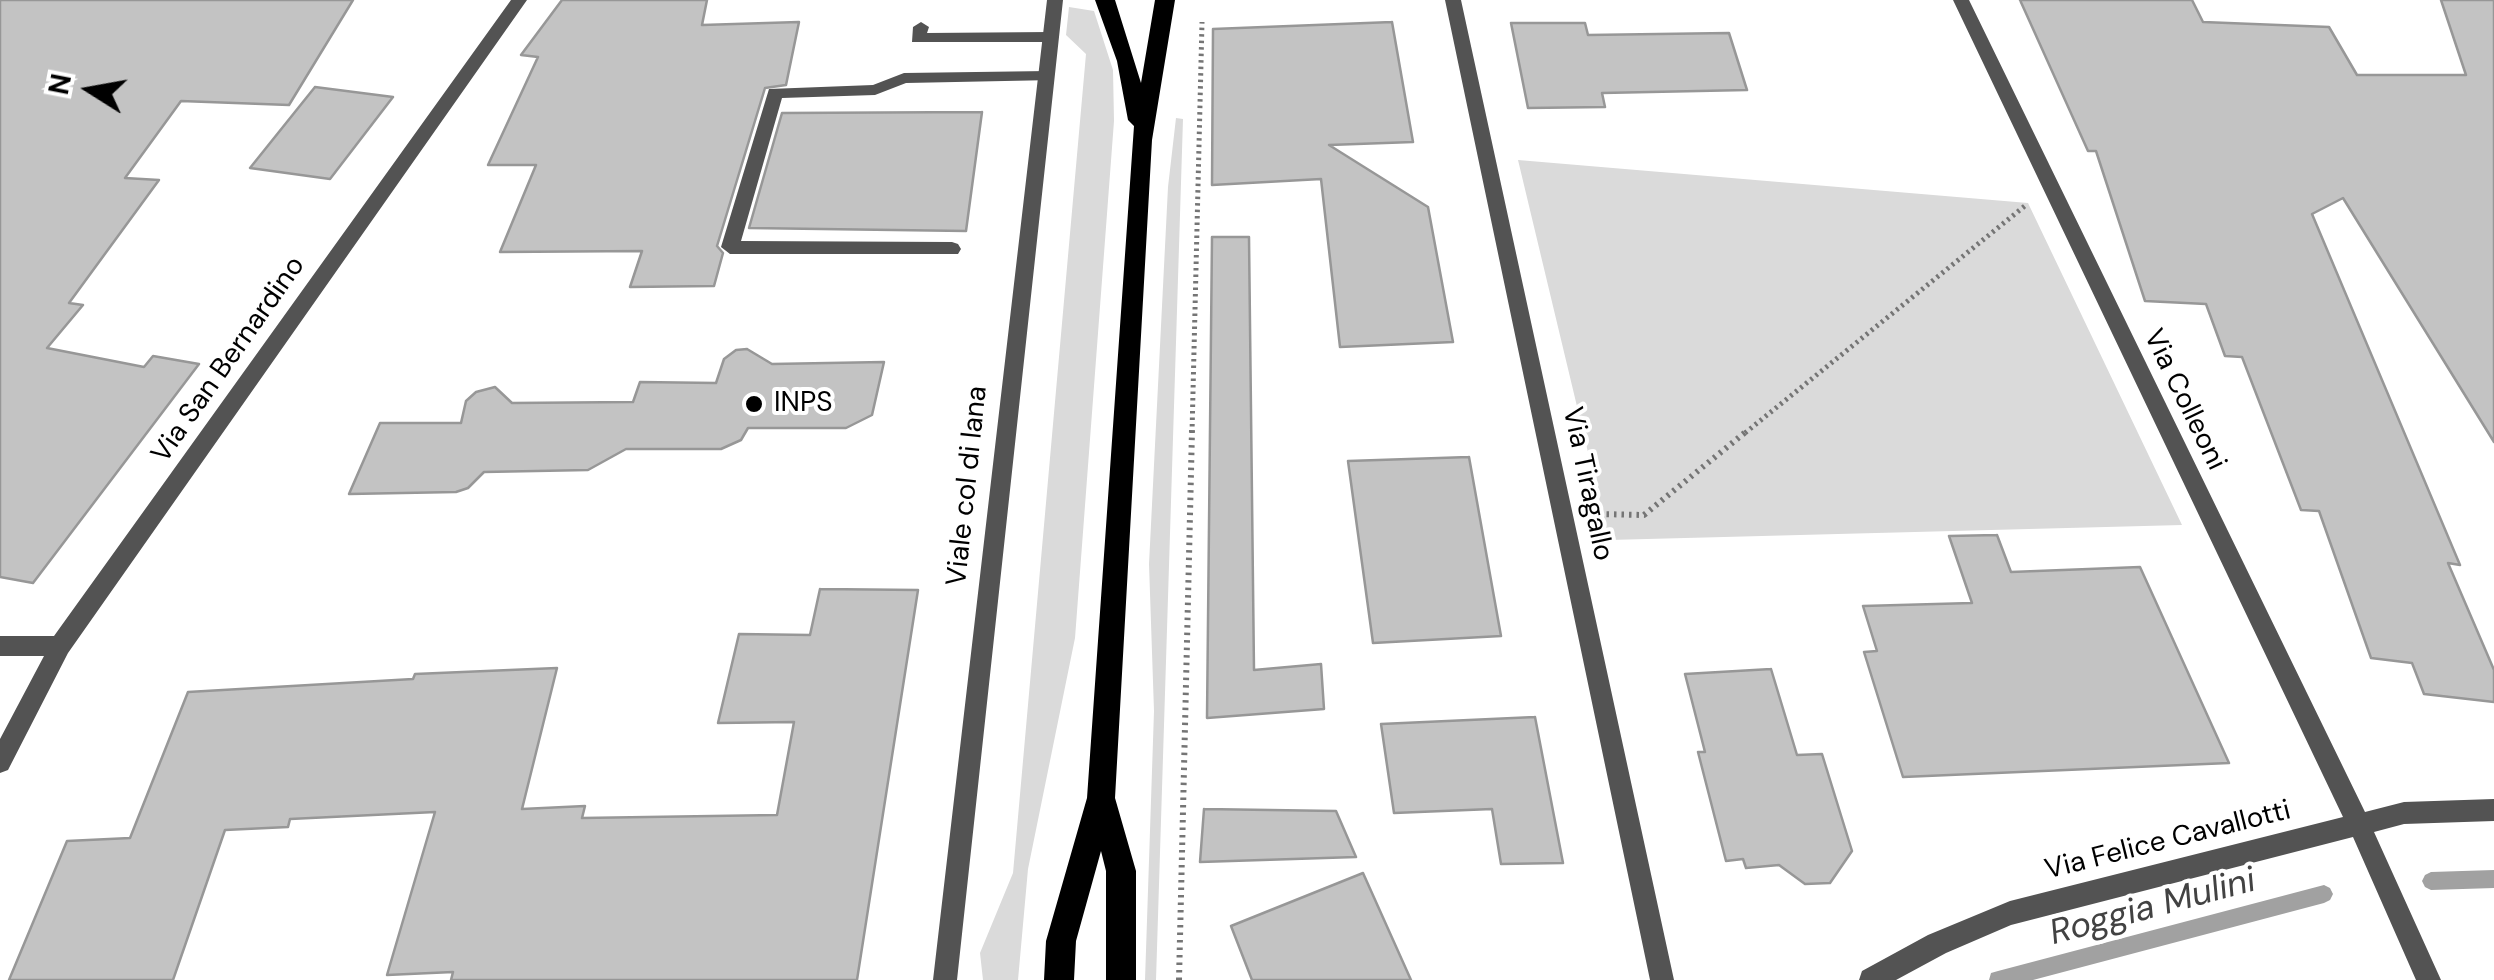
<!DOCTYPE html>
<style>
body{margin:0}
#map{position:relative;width:2494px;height:980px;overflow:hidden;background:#fff;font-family:"DM Sans",sans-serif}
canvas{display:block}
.north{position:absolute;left:40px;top:40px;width:100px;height:100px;-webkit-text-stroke:8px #fff;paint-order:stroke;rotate:281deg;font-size:28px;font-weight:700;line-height:40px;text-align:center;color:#000}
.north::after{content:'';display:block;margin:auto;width:35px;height:45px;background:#000;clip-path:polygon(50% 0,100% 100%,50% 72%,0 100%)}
</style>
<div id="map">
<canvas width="2494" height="980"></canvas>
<div class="north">N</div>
</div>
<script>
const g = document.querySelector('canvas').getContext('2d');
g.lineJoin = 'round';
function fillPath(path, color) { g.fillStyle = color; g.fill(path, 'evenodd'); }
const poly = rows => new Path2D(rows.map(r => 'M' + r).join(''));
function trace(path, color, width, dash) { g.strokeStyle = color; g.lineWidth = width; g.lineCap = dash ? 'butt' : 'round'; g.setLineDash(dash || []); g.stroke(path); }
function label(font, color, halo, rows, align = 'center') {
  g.font = font + ' "DM Sans",sans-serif'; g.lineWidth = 8; g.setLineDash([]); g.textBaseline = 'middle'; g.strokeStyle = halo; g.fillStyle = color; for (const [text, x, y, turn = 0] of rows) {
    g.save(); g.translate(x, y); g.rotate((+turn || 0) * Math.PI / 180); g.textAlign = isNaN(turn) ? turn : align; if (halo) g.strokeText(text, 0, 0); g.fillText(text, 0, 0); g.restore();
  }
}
fillPath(poly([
 [1069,7,1094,11,1113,70,1114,121,1075,638,1028,869,1018,980,983,980,980,953,1013,873,1086,54,1066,35],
 [1176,118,1183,119,1156,980,1145,980,1154,711,1149,564,1168,187],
 [1518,160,2028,203,2182,525,1609,540]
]), '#dadada');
fillPath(poly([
 [2494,870,2494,888,2431,890,2425,887,2422,881,2425,875,2431,872,2494,870],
 [2324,885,2330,888,2333,894,2330,900,2324,903,2033,980,1989,980,1991,973,1998,971,2324,885]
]), '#a1a1a1');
const building = poly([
 [0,0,353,0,289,105,181,101,125,178,159,180,69,303,83,305,47,348,144,367,153,356,199,364,33,583,0,577,0,0],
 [562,0,707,0,702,25,799,22,786,85,765,88,717,246,723,253,714,286,630,287,642,251,500,252,536,165,488,165,538,57,521,55,562,0],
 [2020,0,2192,0,2203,22,2329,27,2357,75,2466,75,2441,0,2494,0,2494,442,2343,198,2312,214,2460,565,2448,563,2494,670,2494,702,2424,694,2412,663,2371,658,2319,511,2301,510,2242,357,2225,356,2206,304,2145,301,2096,151,2088,151,2020,0],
 [1392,22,1413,142,1329,145,1428,207,1453,342,1340,347,1321,179,1212,185,1213,29,1392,22],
 [1511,23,1585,23,1588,35,1729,33,1747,90,1602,93,1605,107,1528,108,1511,23],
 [315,87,393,97,330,179,250,168,315,87],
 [982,112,966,231,749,228,782,113,982,112],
 [1212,237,1249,237,1254,670,1321,664,1324,709,1207,718,1212,237],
 [747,349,772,364,884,362,872,415,846,428,748,428,741,440,721,449,626,449,588,470,484,472,468,488,456,492,349,494,380,423,461,423,466,401,476,392,495,387,512,403,633,402,640,382,716,383,724,359,736,350,747,349],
 [1469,457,1501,636,1373,643,1348,461,1469,457],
 [1997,535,2011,572,2140,567,2229,763,1903,777,1864,652,1877,651,1863,606,1972,603,1949,536,1997,535],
 [820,589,918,590,857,980,451,980,453,972,387,975,435,812,290,819,288,827,225,830,173,980,9,980,67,841,130,838,188,692,413,679,415,674,557,668,522,809,585,806,582,818,777,815,794,722,718,723,739,634,810,635,820,589],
 [1771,669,1797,755,1822,754,1852,851,1830,883,1805,884,1779,865,1746,868,1743,859,1726,861,1698,752,1705,752,1685,674,1771,669],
 [1535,717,1563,863,1501,864,1492,809,1394,813,1381,724,1535,717],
 [1204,809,1336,811,1356,857,1200,862,1204,809],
 [1363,873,1411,980,1252,980,1231,926,1363,873]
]);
fillPath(building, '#c3c3c3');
trace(building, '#979797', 2.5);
trace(poly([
 [1192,433,1202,22],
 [1745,433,2026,205]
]), '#757575', 5, [2.5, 4]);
trace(poly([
 [1599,514,1644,515,1748,430],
 [1179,980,1192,430]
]), '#757575', 6, [2.5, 5]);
fillPath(poly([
 [921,22,929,27,927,33,1051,32,1059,37,1051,42,912,42,913,27,921,22],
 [1048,71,1054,72,1054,80,906,83,875,95,782,98,741,241,952,242,958,244,961,249,958,254,730,254,721,247,769,89,873,85,904,73,1048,71]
]), '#535353');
fillPath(poly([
 [511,0,527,0,68,653,8,770,0,773,0,739,44,656,0,656,0,636,54,636,511,0],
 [1047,0,1063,0,957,980,933,980,1047,0],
 [1445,0,1461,0,1674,980,1650,980,1445,0],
 [1953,0,1969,0,2365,812,2404,802,2494,799,2494,821,2404,824,2374,832,2441,980,2416,980,2353,837,2011,925,1946,953,1896,980,1859,980,1862,971,1928,935,2010,901,2343,817,1953,0]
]), '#535353');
fillPath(poly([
 [1095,0,1115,0,1141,83,1155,0,1175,0,1152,140,1115,798,1136,871,1136,980,1106,980,1106,871,1101,851,1076,941,1074,980,1044,980,1046,941,1087,798,1134,126,1128,120,1117,61,1095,0]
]), '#000');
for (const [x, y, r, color] of [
 [754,404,10,"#000"]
]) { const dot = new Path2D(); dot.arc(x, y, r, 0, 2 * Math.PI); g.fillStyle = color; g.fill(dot); trace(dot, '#fff', 4); }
label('28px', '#000', '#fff', [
 ["Via San Bernardino",229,360,-55],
 ["Via Colleoni",2184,400,64],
 ["Via Tiragallo",1587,484,78],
 ["Viale col di lana",968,486,-84],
 ["Via Felice Cavallotti",2168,841,-14]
]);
label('28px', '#000', '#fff', [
 ["INPS",774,404]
], 'left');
label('italic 35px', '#424242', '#fff', [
 ["Roggia Mulini",2153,908,-15]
]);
</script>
